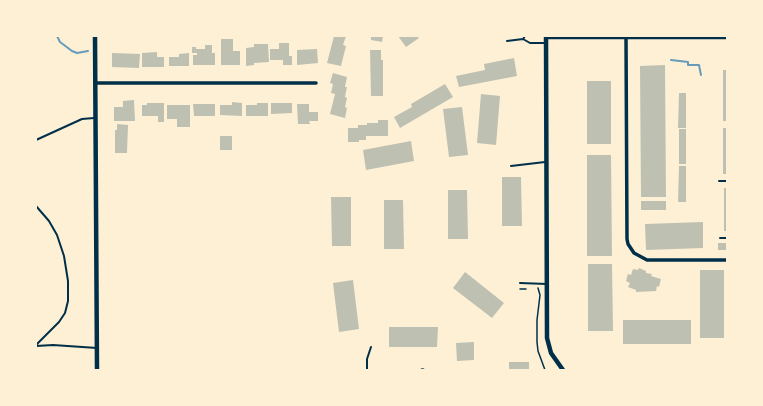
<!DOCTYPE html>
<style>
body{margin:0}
#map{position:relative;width:763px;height:406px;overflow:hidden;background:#fdf0d5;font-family:"Sofia Sans Condensed",sans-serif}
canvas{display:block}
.frame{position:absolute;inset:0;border:37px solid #fdf0d5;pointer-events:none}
</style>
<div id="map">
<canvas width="763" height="406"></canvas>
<div class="frame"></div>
</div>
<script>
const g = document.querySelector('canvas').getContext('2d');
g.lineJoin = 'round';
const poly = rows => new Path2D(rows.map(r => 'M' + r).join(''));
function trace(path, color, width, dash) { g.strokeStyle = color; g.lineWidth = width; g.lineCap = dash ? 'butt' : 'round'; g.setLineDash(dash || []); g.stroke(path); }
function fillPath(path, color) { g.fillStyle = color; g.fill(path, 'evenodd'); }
trace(poly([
 [57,36,60,42,72,51,77,53,88,51],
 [671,60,688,62,688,65,699,65,701,75]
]), '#669bbc', 2);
fillPath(poly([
 [334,36,346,36,343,45,346,46,341,66,327,63],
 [371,36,383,36,382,42,371,40],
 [398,36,417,36,419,38,406,47],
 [221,39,233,39,233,51,240,51,240,65,221,65],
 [279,43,289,43,289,56,292,56,292,65,283,65,283,60,270,60,270,49,279,49],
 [254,44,268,44,269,62,254,63,254,65,246,66,246,48,254,47],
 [205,45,212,45,212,53,215,53,215,65,193,65,193,55,197,55,197,53,192,53,192,47,196,47,196,49,205,49],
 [317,49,318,63,297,65,297,50],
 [370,50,381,50,381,60,383,60,383,96,371,96],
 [157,52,157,57,164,57,164,67,142,67,142,53],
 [112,53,140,54,139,68,112,67],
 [189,53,189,66,169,66,169,57,179,57,179,54],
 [514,58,517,76,459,87,456,76,485,70,484,64],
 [665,65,666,197,641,197,640,66],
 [723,70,727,70,727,121,723,121],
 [333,73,347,77,345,87,347,87,345,97,347,98,345,107,347,108,345,118,330,114,335,94,331,93,333,84,330,83],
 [587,81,611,81,611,144,587,144],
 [445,84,453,97,400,128,394,117,412,107,411,104],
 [679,93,686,93,686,128,678,128],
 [481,94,500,96,496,145,477,143],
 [134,100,135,121,114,121,114,107,123,107,123,101],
 [232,102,242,103,242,116,220,115,220,105,232,105],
 [147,103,164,103,164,122,158,122,158,116,142,116,142,105,147,105],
 [257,103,268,103,268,116,246,116,246,105,257,105],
 [271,103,292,103,292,113,271,114],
 [193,104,215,104,215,116,194,116],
 [297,104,309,104,309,112,318,112,318,121,309,121,310,124,298,124],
 [167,105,190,105,190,127,177,127,177,119,167,119],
 [462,107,468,155,449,157,443,109],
 [378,120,388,120,388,136,366,136,366,140,359,140,359,142,348,142,348,128,358,128,358,125,367,125,367,123,378,123],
 [117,124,128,125,127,153,115,153,115,130,117,130],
 [723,128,727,128,727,174,723,174],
 [679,129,686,129,686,164,679,164],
 [220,136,232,136,232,150,220,150],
 [411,141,414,161,366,170,363,150],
 [587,155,611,155,612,256,587,256],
 [679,166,686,166,686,202,678,202],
 [502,177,521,177,522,226,502,226],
 [724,188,727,188,727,231,724,231],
 [448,190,467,190,468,239,448,239],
 [331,197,351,197,351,246,332,246],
 [384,200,403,200,404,249,384,249],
 [641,201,666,201,666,210,641,210],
 [703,222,703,248,646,250,645,224],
 [718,243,727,243,727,250,718,250],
 [588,264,612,264,613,331,588,331],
 [639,268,646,271,646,273,652,274,651,276,661,279,659,287,657,286,656,291,636,292,636,290,628,287,630,283,626,281,628,274,631,275,633,269,638,270],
 [700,270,724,270,724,338,700,338],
 [465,272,504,303,492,318,453,288],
 [353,280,359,329,339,332,333,283],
 [623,320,691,320,691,344,623,344],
 [389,327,438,327,437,347,389,347],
 [474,342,474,360,457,361,456,343],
 [509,362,529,362,529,370,509,370]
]), '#bec0b2');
trace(poly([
 [538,288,540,295,537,320,537,342,538,351,545,370],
 [520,289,526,289]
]), '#003049', 1.5);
trace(poly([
 [523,39,530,43,546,43],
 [507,41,523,39,525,36],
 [36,140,82,119,94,118],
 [511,166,545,162],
 [719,181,727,181],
 [36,206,49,221,57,235,64,256,68,281,68,301,65,313,59,322,36,345],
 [720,238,727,238],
 [520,283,547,284],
 [36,346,53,345,97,348],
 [367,370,367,359,371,347]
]), '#003049', 2);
trace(poly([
 [626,37,627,239,628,244,634,253,647,260,727,260],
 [95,83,316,83],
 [422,370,423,370]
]), '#003049', 3.5);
trace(poly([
 [95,36,97,370],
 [546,36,547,338,551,353,563,370],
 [546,37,727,37]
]), '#003049', 4.5);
</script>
